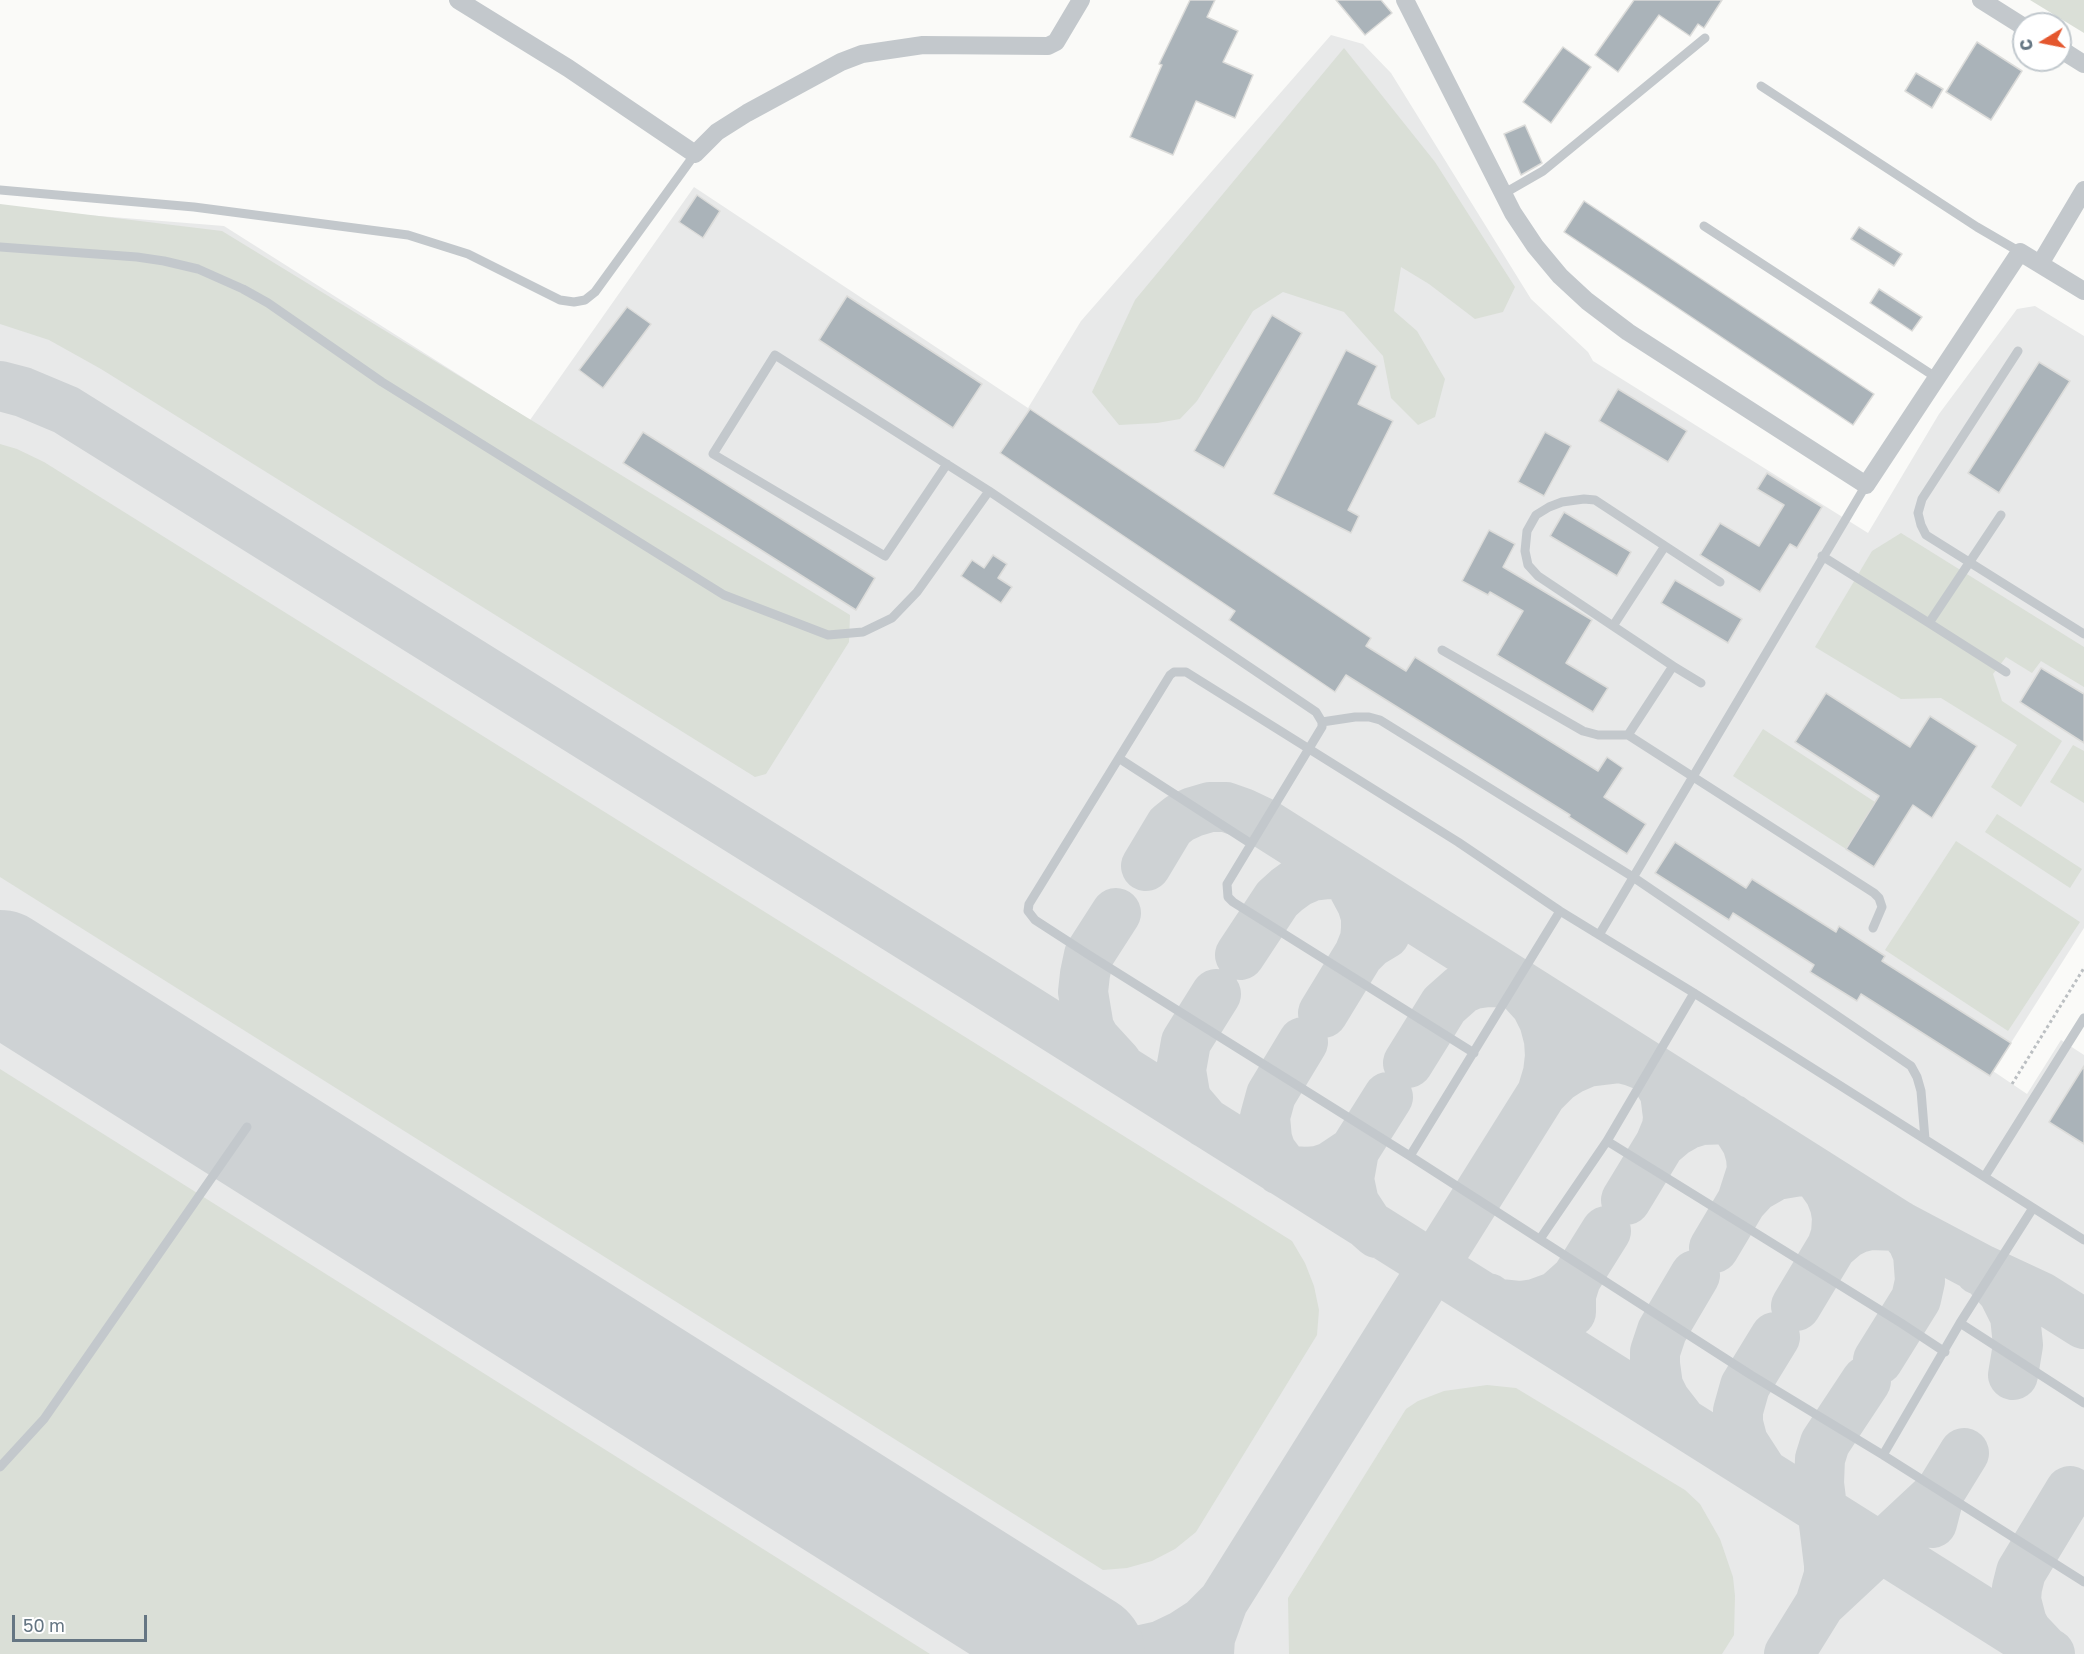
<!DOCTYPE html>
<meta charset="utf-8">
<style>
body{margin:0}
#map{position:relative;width:2084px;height:1654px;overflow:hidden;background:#fafaf8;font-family:"Golos Text",sans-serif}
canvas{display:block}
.north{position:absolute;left:2012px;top:12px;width:60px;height:60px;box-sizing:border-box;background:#fff;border:2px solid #c1c8cd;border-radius:50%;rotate:260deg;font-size:16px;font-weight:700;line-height:24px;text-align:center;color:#657683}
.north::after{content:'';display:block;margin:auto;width:21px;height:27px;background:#e4572e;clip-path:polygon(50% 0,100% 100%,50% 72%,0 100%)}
.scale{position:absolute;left:12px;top:1615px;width:135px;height:27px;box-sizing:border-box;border:3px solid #657683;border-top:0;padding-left:8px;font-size:18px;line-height:21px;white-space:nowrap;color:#657683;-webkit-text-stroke:4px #fff;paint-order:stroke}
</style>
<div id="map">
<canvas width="2084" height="1654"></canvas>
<div class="north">С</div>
<div class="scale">50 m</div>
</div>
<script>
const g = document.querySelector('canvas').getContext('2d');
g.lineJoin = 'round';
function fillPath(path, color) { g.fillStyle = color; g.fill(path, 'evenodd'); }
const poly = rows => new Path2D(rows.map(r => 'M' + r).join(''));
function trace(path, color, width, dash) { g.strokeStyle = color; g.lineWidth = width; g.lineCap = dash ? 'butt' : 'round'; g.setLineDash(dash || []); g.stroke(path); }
fillPath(poly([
 [1331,35,1363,44,1391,73,1531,299,1588,352,1593,361,1868,533,1939,414,2017,309,2035,306,2084,336,2084,928,1993,1071,2027,1094,2061,1040,2084,1055,2084,1654,0,1654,0,208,224,226,530,420,694,187,1028,408,1081,321]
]), '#e8e9e9');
fillPath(poly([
 [2030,0,2084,0,2084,33],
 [1344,48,1435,162,1515,287,1503,312,1475,319,1429,284,1401,267,1394,311,1417,331,1445,379,1435,417,1418,425,1391,398,1383,356,1344,312,1283,292,1253,311,1197,401,1180,419,1157,423,1119,425,1092,392,1135,300],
 [0,204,222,231,850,615,849,642,766,774,755,777,101,369,49,340,0,324],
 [0,444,17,449,44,462,1292,1241,1305,1263,1314,1286,1319,1310,1317,1335,1196,1532,1175,1549,1152,1561,1127,1568,1103,1570,0,877],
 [1901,533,2084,647,2084,687,2041,661,2032,673,2006,657,1993,674,2002,701,2062,741,2021,807,1991,787,2017,745,1941,698,1901,699,1815,647,1872,551],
 [1763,729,1875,802,1846,849,1733,776],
 [2073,745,2084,751,2084,803,2050,782],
 [1997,814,2082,869,2070,888,1985,832],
 [1956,841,2080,922,2008,1031,1885,950],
 [0,1069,930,1654,0,1654],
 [1487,1385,1516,1388,1685,1490,1700,1504,1720,1539,1733,1577,1735,1596,1734,1635,1722,1654,1289,1654,1288,1598,1406,1409,1418,1401,1444,1391]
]), '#dadfd7');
trace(poly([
 [0,386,23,392,66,410,973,976,2050,1654],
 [1146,866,1170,826,1180,818,1193,812,1210,807,1226,807,1243,813,1264,823,1900,1226,1983,1270,2041,1297,2084,1324],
 [1116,913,1089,955,1085,974,1083,992,1089,1028,1095,1039,1117,1063],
 [1240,955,1277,899,1287,890,1298,882,1312,876,1329,874,1347,876,1362,904,1366,917,1366,929,1365,939,1359,954],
 [1323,1013,1359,954,1370,943,1385,934],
 [1408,1063,1444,1005,1462,989,1474,984,1488,982,1516,983,1536,1005,1544,1021,1549,1040,1550,1056,1548,1073,1542,1093,1557,1078,1571,1069,1587,1062,1620,1058,1632,1061,1650,1068,1665,1093,1668,1117,1667,1127,1660,1144,1674,1132,1688,1124,1701,1120,1732,1119,1747,1143,1751,1157,1752,1170,1742,1201,1755,1187,1776,1175,1800,1171,1816,1173,1830,1193,1835,1206,1837,1218,1836,1234,1832,1246,1846,1234,1858,1228,1870,1225,1900,1226,1912,1240,1918,1254,1920,1281,1916,1299,1878,1360],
 [1206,1123,1188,1102,1185,1094,1181,1070,1186,1042,1216,994],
 [1354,1151,1388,1097],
 [1280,1170,1306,1172,1318,1171,1330,1167,1354,1151,1349,1179,1354,1203,1369,1226,1377,1233],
 [1289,1175,1271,1151,1267,1139,1265,1117,1271,1095,1303,1042],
 [1626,1200,1660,1144],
 [1714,1248,1742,1201],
 [1979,1270,1983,1270,2003,1292,2015,1316,2018,1345,2013,1375],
 [1488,1298,1492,1303,1521,1306,1535,1304,1557,1296,1576,1279],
 [1796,1306,1832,1246],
 [1571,1312,1571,1295,1576,1279,1606,1231],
 [1682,1422,1665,1400,1658,1386,1655,1364,1655,1352,1662,1331,1695,1275],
 [1763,1473,1743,1442,1738,1423,1738,1411,1745,1386,1775,1337],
 [1932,1523,1940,1492,1964,1453],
 [1820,1604,1829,1575,1829,1565,1819,1483,1820,1459,1825,1443,1866,1381],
 [1067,1643,1102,1652,1142,1650,1160,1646,1183,1635,1203,1622,1223,1602],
 [2043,1649,2027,1632,2022,1623,2016,1600,2017,1588,2021,1572,2070,1491],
 [1209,1654,1210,1638,1223,1602,1542,1093],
 [1789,1654,1820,1604,1940,1492]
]), '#ced2d4', 50);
trace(poly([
 [0,971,1084,1654]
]), '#ced2d4', 122);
const building = poly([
 [1190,0,1215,0,1207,17,1238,31,1223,62,1253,75,1235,118,1196,101,1173,155,1130,137,1162,65,1159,64,1190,0],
 [1336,0,1381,0,1392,13,1365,35,1336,0],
 [1634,0,1722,0,1704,28,1698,24,1690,36,1659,15,1618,72,1595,55,1634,0],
 [1977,42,2022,71,1991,120,1946,92,1977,42],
 [1563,47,1591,67,1551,123,1523,102,1563,47],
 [1916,73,1943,89,1932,108,1905,91,1916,73],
 [1525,125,1542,163,1521,175,1504,134,1525,125],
 [697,195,720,211,703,238,679,222,697,195],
 [1584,201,1874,394,1853,425,1564,232,1584,201],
 [1859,227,1902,254,1894,266,1851,239,1859,227],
 [1879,289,1922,317,1912,331,1870,303,1879,289],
 [847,296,982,384,953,428,819,340,847,296],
 [627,307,651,324,603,388,579,370,627,307],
 [1272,315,1302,333,1224,468,1194,451,1272,315],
 [1346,350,1377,366,1358,404,1393,421,1348,510,1359,516,1351,533,1273,494,1346,350],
 [2039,362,2070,381,1999,493,1968,473,2039,362],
 [1618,389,1687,431,1668,462,1599,421,1618,389],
 [1030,409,1371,638,1366,646,1406,671,1415,657,1598,771,1607,757,1623,768,1604,797,1646,824,1627,854,1569,817,1570,815,1346,675,1335,692,1229,620,1235,611,1000,453,1030,409],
 [643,432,875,578,856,610,623,463,643,432],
 [1545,432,1571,446,1544,496,1518,482,1545,432],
 [1767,473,1822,507,1797,548,1790,544,1760,592,1700,555,1720,523,1759,546,1784,505,1757,489,1767,473],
 [1564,512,1631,552,1617,576,1550,536,1564,512],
 [1489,530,1515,544,1503,567,1592,620,1566,663,1608,688,1593,712,1497,655,1523,611,1490,592,1488,595,1462,581,1489,530],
 [993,555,1007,564,998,578,1012,587,1001,603,961,576,972,560,984,568,993,555],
 [1675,580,1742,619,1728,643,1661,603,1675,580],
 [2041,668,2084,694,2084,743,2020,702,2041,668],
 [1826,693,1910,747,1930,716,1977,746,1932,818,1913,805,1874,867,1846,849,1879,796,1795,742,1826,693],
 [1675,842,1746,888,1752,879,1836,932,1839,926,1885,956,1882,961,2011,1043,1990,1076,1861,994,1857,1001,1810,972,1814,965,1733,913,1729,920,1655,873,1675,842],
 [2084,1066,2084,1144,2049,1122,2084,1066]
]);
fillPath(building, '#aab3b9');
trace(building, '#dcdcda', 1.5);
trace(poly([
 [2012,1084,2084,968]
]), '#bbbfc2', 3, [3, 3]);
trace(poly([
 [1761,86,1977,227,2020,252],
 [0,190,194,207,408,235,468,254,560,300,574,302,585,300,595,292,695,154],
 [1503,194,1543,171,1705,38],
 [1704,226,1937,378],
 [0,247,137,257,164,261,198,269,243,289,268,303,382,382,724,595,828,635,863,632,892,618,917,592,989,491,775,355,713,454,885,556,947,464],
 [2018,351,1922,499,1918,513,1921,525,1926,535,2084,634],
 [989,491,1316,712,1322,722,1322,727,1227,884,1228,897,1233,902,1474,1053],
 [1665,546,1720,582],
 [1822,556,1929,623,2001,515],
 [1929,623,2006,672],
 [1613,626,1665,546,1595,500,1584,499,1562,502,1549,507,1536,515,1527,531,1525,551,1528,565,1538,576,1673,666,1628,735],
 [1442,650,1583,731,1598,735,1628,735,1874,893,1879,898,1882,907,1873,928],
 [1673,666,1701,683],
 [1322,722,1355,717,1369,717,1380,720,1633,877,1911,1066,1917,1077,1921,1091,1925,1139],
 [1120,759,1250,843],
 [1599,935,1866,485],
 [1694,993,1607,1141,1901,1323,1945,1352],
 [1410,1156,1560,911],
 [1985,1176,2084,1018],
 [2033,1208,1960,1323,1883,1455,1751,1375,1410,1156,1089,955,1035,920,1028,911,1029,904,1170,675,1174,672,1186,672,1458,842,1560,911,1694,993,2084,1240],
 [1540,1239,1607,1141],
 [1960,1323,2084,1403],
 [1883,1455,2084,1582],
 [0,1467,44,1419,247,1127]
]), '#c3c8cc', 9);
trace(poly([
 [458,0,568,68,695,154,717,132,747,113,841,62,862,54,923,45,1048,46,1056,42,1081,0],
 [1405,0,1513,213,1535,246,1560,276,1587,301,1628,332,1866,485,2020,252,2084,291],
 [1981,0,2024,27],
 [2060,49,2084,64],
 [2040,264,2084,190]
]), '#c3c8cc', 18);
</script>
